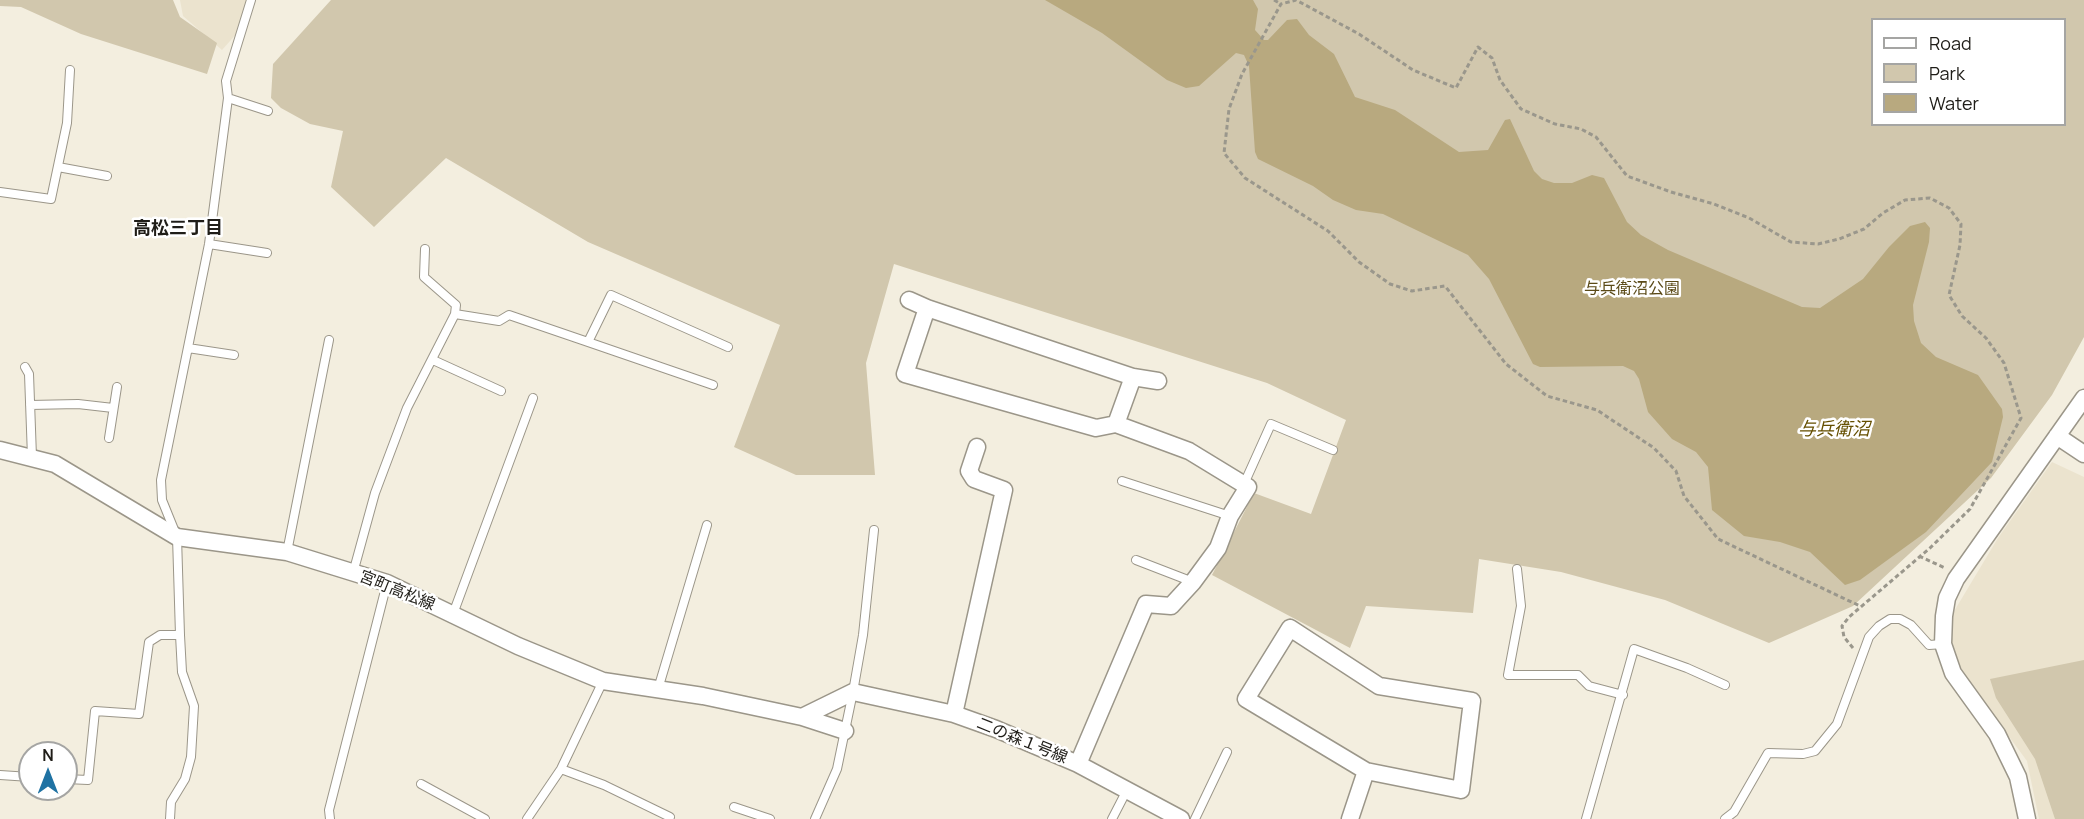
<!DOCTYPE html>
<meta charset="utf-8">
<style>
body{margin:0}
#map{position:relative;width:2084px;height:819px;overflow:hidden;background:#f3eedf;font-family:Manrope,sans-serif}
canvas{display:block}
.legend{position:absolute;left:1871px;top:18px;width:195px;height:108px;box-sizing:border-box;background:#fff;border:2px solid #a5a5a3;margin:0;padding:8px 10px;list-style:none;font-size:18px;color:#1f1d18}
.legend li{display:flex;align-items:center;gap:12px;height:30px}
.legend b{width:30px;border:2px solid #a5a5a3}
.north{position:absolute;left:18px;top:741px;width:60px;height:60px;box-sizing:border-box;background:#fff;border:2px solid #a5a5a3;border-radius:50%;rotate:0deg;font-size:16px;font-weight:700;line-height:24px;text-align:center;color:#1f1d18}
.north::after{content:'';display:block;margin:auto;width:21px;height:27px;background:#1f72a3;clip-path:polygon(50% 0,100% 100%,50% 72%,0 100%)}
</style>
<div id="map">
<canvas width="2084" height="819"></canvas>
<ul class="legend">
<li><b style="height:8px;background:#fff"></b>Road</li>
<li><b style="height:16px;background:#d1c7ad"></b>Park</li>
<li><b style="height:16px;background:#b8a97f"></b>Water</li>
</ul>
<div class="north">N</div>
</div>
<script>
const g = document.querySelector('canvas').getContext('2d');
g.lineJoin = 'round';
function fillPath(path, color) { g.fillStyle = color; g.fill(path, 'evenodd'); }
const poly = rows => new Path2D(rows.map(r => 'M' + r).join(''));
function trace(path, color, width, dash) { g.strokeStyle = color; g.lineWidth = width; g.lineCap = dash ? 'butt' : 'round'; g.setLineDash(dash || []); g.stroke(path); }
function label(font, color, halo, rows, align = 'center') {
  g.font = font + ' Manrope,"Noto Sans JP",sans-serif'; g.lineWidth = 5; g.setLineDash([]); g.textBaseline = 'middle'; g.strokeStyle = halo; g.fillStyle = color; for (const [text, x, y, turn = 0] of rows) {
    g.save(); g.translate(x, y); g.rotate((+turn || 0) * Math.PI / 180); g.textAlign = isNaN(turn) ? turn : align; if (halo) g.strokeText(text, 0, 0); g.fillText(text, 0, 0); g.restore();
  }
}
fillPath(poly([
 [180,0,247,0,238,32,222,50,183,16],
 [2052,462,2084,477,2084,819,2039,819,2027,761,1957,666,1950,638,1953,613,1998,538]
]), '#ebe3ce');
fillPath(poly([
 [0,0,173,0,180,17,217,43,207,74,81,34,21,7,0,6],
 [331,0,2084,0,2084,337,2052,395,1991,478,1853,606,1769,643,1665,600,1561,572,1479,559,1473,613,1366,606,1350,648,1212,575,1254,493,1311,514,1346,420,1267,383,894,264,866,363,875,475,796,475,734,447,780,325,588,242,446,158,374,227,331,187,343,131,310,124,281,108,271,98,273,64],
 [1872,20,2064,20,2064,124,1872,124],
 [2084,660,2084,819,2055,819,2035,759,1996,698,1990,679]
]), '#d1c7ad');
fillPath(poly([
 [1045,0,1253,0,1258,9,1255,30,1264,40,1268,40,1287,20,1297,19,1309,35,1334,54,1355,97,1395,110,1459,152,1488,150,1505,120,1510,119,1534,171,1542,179,1554,183,1572,183,1592,175,1604,178,1627,222,1641,235,1668,250,1802,307,1820,308,1863,279,1889,247,1910,226,1925,222,1930,228,1929,242,1913,305,1914,321,1921,343,1936,357,1978,375,2002,409,2003,417,1992,462,1926,532,1860,580,1845,585,1810,552,1780,542,1744,536,1712,510,1708,467,1696,452,1672,439,1648,412,1639,379,1634,371,1623,366,1540,367,1533,364,1489,279,1468,255,1383,214,1356,210,1333,200,1313,186,1258,159,1255,152,1249,66,1244,55,1236,53,1199,86,1186,88,1167,80,1102,33]
]), '#b8a97f');
const service = poly([
 [228,98,268,111],
 [58,167,107,176],
 [0,192,51,199,67,123,70,70],
 [209,244,267,253],
 [455,314,499,321,509,315,588,342,611,295,728,347],
 [588,342,713,385],
 [188,348,234,355],
 [433,360,501,391],
 [25,367,29,374,32,457],
 [30,405,78,404,113,408],
 [109,438,117,387],
 [1122,481,1230,516],
 [1244,484,1271,424,1333,450],
 [287,552,329,340],
 [1136,560,1193,582],
 [1517,569,1521,606,1508,675,1578,675,1589,686,1623,695],
 [353,573,375,493,407,408,455,314,456,305,424,277,425,249],
 [453,614,533,398],
 [658,689,707,525],
 [561,769,604,785,670,817],
 [0,775,30,777],
 [66,779,88,780,95,711,139,714,149,642,160,635,180,635,177,537,162,500,161,480,209,244,228,98,226,81,251,0],
 [421,784,485,819],
 [734,807,770,819],
 [170,819,171,802,185,779,191,757,194,706,182,672,180,635],
 [330,819,329,810,387,583],
 [527,819,561,769,603,681],
 [815,819,837,769,853,692,863,635,874,530],
 [1112,819,1127,790],
 [1195,819,1227,752],
 [1586,819,1634,649,1687,668,1725,685],
 [1725,819,1734,812,1768,753,1803,754,1815,751,1837,724,1869,637,1879,626,1890,619,1900,619,1911,625,1929,645,1943,644]
]);
const minor = poly([
 [909,300,927,308],
 [1133,377,1158,381],
 [2057,436,2084,454],
 [0,450,55,464,177,537,287,552,387,583,518,646,603,681,703,696,802,717,845,731],
 [1290,628,1379,686,1472,701,1461,790,1366,771,1246,699,1290,628],
 [954,714,1004,490,974,479,969,471,977,447],
 [802,717,853,692,954,714,996,729,1078,764,1181,819],
 [1078,764,1146,604,1171,606,1193,582,1218,548,1230,516,1248,487,1189,451,1116,424,1096,428,905,374,927,308,1133,377,1116,424],
 [1350,819,1366,771],
 [2027,819,2018,777,1997,734,1953,673,1943,644,1944,616,1947,598,1956,579,2084,398]
]);
trace(service, '#9b9689', 10);
trace(minor, '#9b9689', 19);
trace(poly([
 [1274,0,1281,4],
 [1919,556,1945,568],
 [1853,648,1844,637,1842,626,1849,617,1930,548,1970,509,2021,418,2004,363,1986,338,1962,316,1949,295,1960,245,1961,224,1949,208,1930,198,1905,200,1883,213,1864,229,1839,239,1818,244,1791,242,1749,218,1714,204,1671,192,1627,176,1596,137,1581,129,1555,124,1521,109,1500,80,1492,58,1478,47,1456,88,1413,70,1359,34,1296,0,1281,4,1242,74,1229,109,1224,153,1245,178,1328,231,1359,262,1390,284,1412,291,1445,286,1506,364,1547,396,1597,410,1654,448,1676,471,1684,496,1718,539,1860,606]
]), '#9a978c', 3, [4.5, 3]);
trace(service, '#fff', 8);
trace(minor, '#fff', 16);
label('16px', '#5b4a17', '#fff', [
 ["与兵衛沼公園",1632,290]
]);
label('16px', '#1f1d18', '#fff', [
 ["宮町高松線",397,591,22],
 ["二の森１号線",1022,741,22]
]);
label('bold 18px', '#1f1d18', '#fff', [
 ["高松三丁目",178,229]
]);
label('italic 18px', '#654f01', '#fff', [
 ["与兵衛沼",1834,430]
]);
</script>
